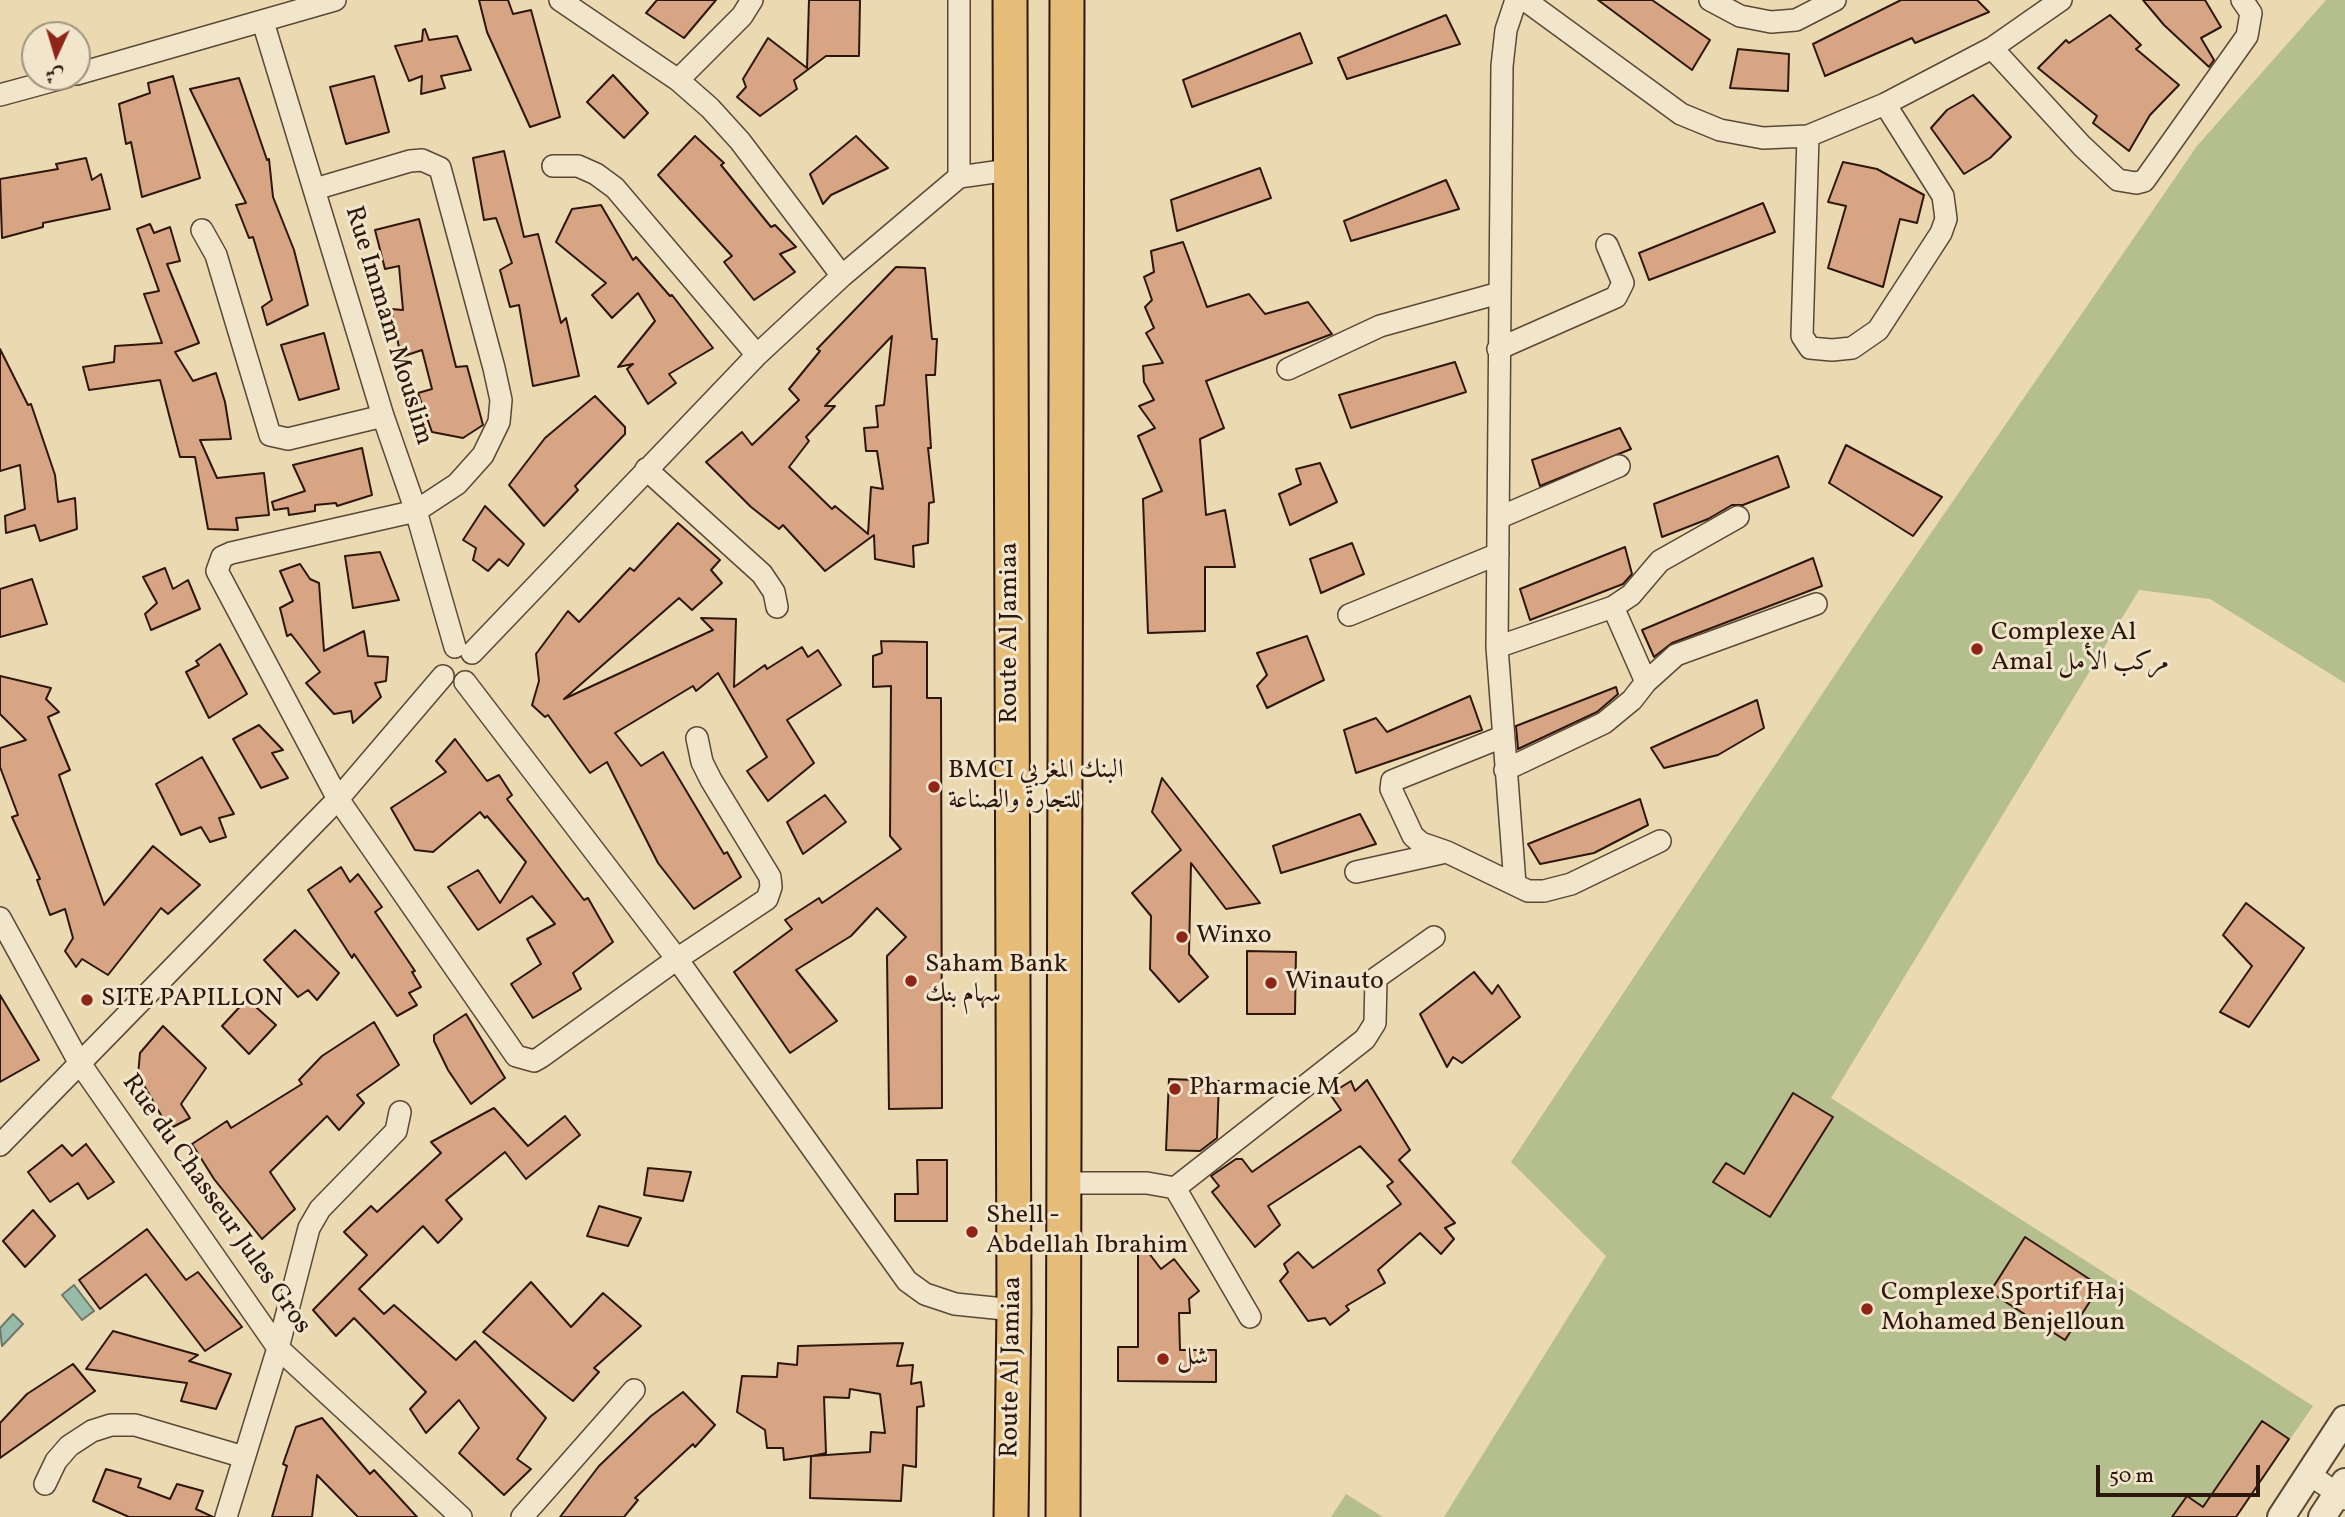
<!DOCTYPE html>
<meta charset="utf-8">
<style>
body{margin:0}
#map{position:relative;width:2345px;height:1517px;overflow:hidden;background:#ead9b1;font-family:Vollkorn,Amiri,serif}
canvas{display:block}
.north{position:absolute;left:21px;top:21px;width:70px;height:70px;box-sizing:border-box;background:#f1e6cc;border:2px solid #a3937f;border-radius:50%;rotate:184deg;font-size:19px;font-weight:700;line-height:28px;text-align:center;color:#2d160c}
.north::after{content:'';display:block;margin:auto;width:24px;height:32px;background:#8f2418;clip-path:polygon(50% 0,100% 100%,50% 72%,0 100%)}
.scale{position:absolute;left:2096px;top:1465px;width:164px;height:32px;box-sizing:border-box;border:4px solid #2d160c;border-top:0;padding-left:9px;font-size:21px;line-height:24px;white-space:nowrap;color:#2d160c;-webkit-text-stroke:5px #f1e6cc;paint-order:stroke}
</style>
<div id="map">
<canvas width="2345" height="1517"></canvas>
<div class="north">ش</div>
<div class="scale">50 m</div>
</div>
<script>
const g = document.querySelector('canvas').getContext('2d');
g.lineJoin = 'round';
function fillPath(path, color) { g.fillStyle = color; g.fill(path, 'evenodd'); }
const poly = rows => new Path2D(rows.map(r => 'M' + r).join(''));
function trace(path, color, width, dash) { g.strokeStyle = color; g.lineWidth = width; g.lineCap = dash ? 'butt' : 'round'; g.setLineDash(dash || []); g.stroke(path); }
function label(font, color, halo, rows, align = 'center') {
  g.font = font + ' Vollkorn,Amiri,serif'; g.lineWidth = 6; g.setLineDash([]); g.textBaseline = 'middle'; g.strokeStyle = halo; g.fillStyle = color; for (const [text, x, y, turn = 0] of rows) {
    g.save(); g.translate(x, y); g.rotate((+turn || 0) * Math.PI / 180); g.textAlign = isNaN(turn) ? turn : align; if (halo) g.strokeText(text, 0, 0); g.fillText(text, 0, 0); g.restore();
  }
}
fillPath(poly([
 [2326,0,2345,0,2345,683,2210,599,2139,590,1831,1098,2313,1406,2236,1517,1444,1517,1606,1256,1511,1162,1874,616,2197,146],
 [1346,1494,1383,1517,1331,1517]
]), '#b5bf8d');
const water = poly([
 [74,1285,94,1311,82,1320,62,1295,74,1285],
 [13,1314,23,1324,2,1346,0,1328,13,1314]
]);
fillPath(water, '#98baa9');
trace(water, '#6d786a', 2);
const building = poly([
 [479,0,508,0,513,14,531,10,560,117,530,127,487,32,479,0],
 [657,0,716,0,684,38,646,13,657,0],
 [809,0,860,0,859,56,826,56,794,80,797,89,760,116,737,97,746,87,743,79,768,38,807,68,809,0],
 [1598,0,1652,0,1710,40,1692,70,1598,0],
 [1901,0,1977,0,1989,12,1915,43,1912,38,1825,76,1813,44,1901,0],
 [2143,0,2205,0,2221,27,2201,38,2214,60,2209,67,2164,25,2143,0],
 [1446,15,1460,44,1347,79,1338,58,1446,15],
 [2110,15,2141,45,2136,49,2179,85,2150,115,2129,151,2093,123,2097,116,2038,68,2066,40,2069,43,2110,15],
 [425,29,429,40,457,36,471,70,441,76,445,88,421,94,422,76,409,81,395,46,422,41,423,30,425,29],
 [1300,33,1312,63,1192,107,1183,80,1300,33],
 [1738,49,1789,54,1788,91,1730,88,1738,49],
 [613,75,648,113,624,138,587,102,613,75],
 [173,76,200,178,142,197,131,142,126,144,119,104,150,93,148,83,173,76],
 [374,76,389,132,346,144,330,87,374,76],
 [239,78,267,160,269,159,273,197,294,250,308,305,267,325,262,307,272,300,253,237,249,238,236,205,246,203,190,89,239,78],
 [1973,95,2011,137,1990,158,1964,174,1931,128,1947,110,1973,95],
 [695,136,724,163,721,165,771,227,775,225,796,247,780,254,795,272,754,300,724,262,732,256,658,175,695,136],
 [856,136,888,168,831,195,823,204,810,174,856,136],
 [504,151,524,237,538,234,561,323,566,318,579,376,533,386,519,305,510,307,500,270,512,263,496,218,484,220,473,158,504,151],
 [86,158,92,180,101,174,110,209,43,223,43,227,2,238,0,179,58,169,56,164,86,158],
 [1843,162,1877,169,1924,195,1917,223,1900,219,1883,287,1828,268,1846,206,1828,202,1843,162],
 [1260,168,1271,198,1177,231,1171,200,1260,168],
 [1446,180,1459,209,1351,241,1344,221,1446,180],
 [1763,203,1775,232,1649,280,1639,253,1763,203],
 [601,205,633,260,636,257,670,296,672,295,713,348,669,374,676,383,648,404,627,369,633,364,618,367,655,321,638,293,612,318,592,295,606,283,556,242,572,209,601,205],
 [419,219,456,367,467,366,483,425,463,438,432,432,418,393,432,389,422,350,401,357,391,309,403,310,399,266,385,269,375,230,419,219],
 [150,224,154,233,170,227,180,261,167,264,199,343,175,352,193,381,216,373,225,402,231,439,200,440,217,478,264,473,269,515,236,518,238,530,208,529,195,457,180,457,160,380,89,390,83,367,114,362,115,346,162,343,144,294,159,291,137,229,150,224],
 [1183,242,1207,307,1249,294,1265,314,1308,302,1332,334,1206,381,1224,428,1200,439,1206,515,1225,510,1235,567,1205,567,1205,631,1148,633,1143,499,1162,491,1138,436,1155,428,1139,406,1154,400,1144,382,1143,366,1163,363,1146,333,1154,328,1145,307,1152,300,1144,277,1154,272,1151,251,1183,242],
 [896,267,925,268,932,339,937,339,935,375,926,375,931,448,928,448,934,502,929,503,928,543,913,546,914,567,875,559,874,535,825,571,783,525,779,529,751,507,706,462,742,432,752,445,799,400,789,389,820,351,817,349,896,267],
 [892,336,884,405,876,406,878,427,864,428,866,451,877,451,883,489,871,487,868,534,835,506,832,509,789,467,809,441,806,437,835,406,825,406,892,336],
 [324,333,339,389,299,400,281,345,324,333],
 [0,349,28,405,31,404,55,475,58,502,75,498,77,529,40,541,35,525,6,533,5,516,25,509,20,465,0,471,0,349],
 [1455,362,1466,392,1351,428,1339,395,1455,362],
 [595,396,625,427,625,434,575,486,578,490,544,526,509,485,545,438,595,396],
 [1620,428,1631,449,1540,486,1532,460,1620,428],
 [1846,445,1942,497,1913,536,1829,483,1846,445],
 [362,448,372,495,337,506,336,503,315,505,315,511,289,515,288,508,274,510,272,502,305,491,293,465,362,448],
 [1778,456,1789,487,1743,505,1732,505,1708,519,1662,537,1654,504,1778,456],
 [1320,463,1337,502,1290,525,1279,494,1301,484,1296,469,1320,463],
 [485,506,524,544,508,566,499,559,488,571,473,560,476,548,463,540,485,506],
 [678,523,720,560,711,570,722,583,692,610,679,598,564,699,713,630,701,618,736,619,734,687,765,665,767,669,802,647,808,657,818,650,841,685,787,720,814,763,768,801,747,771,767,757,718,673,696,691,693,686,615,733,641,766,663,752,724,854,727,852,741,877,694,909,658,863,607,762,590,773,548,715,545,717,532,705,539,681,536,654,568,611,579,622,630,568,634,571,678,523],
 [1352,543,1364,574,1321,593,1310,559,1352,543],
 [1625,547,1632,574,1623,584,1530,620,1520,589,1625,547],
 [380,552,399,600,353,608,345,556,380,552],
 [1813,558,1822,586,1672,643,1654,657,1642,630,1813,558],
 [300,564,310,579,319,583,324,651,364,631,368,656,388,657,386,681,375,683,381,697,353,723,351,711,334,714,306,683,320,672,291,634,287,636,280,608,293,601,280,571,300,564],
 [165,568,173,589,188,580,200,609,151,630,145,614,157,603,143,577,165,568],
 [32,579,47,624,0,637,0,589,32,579],
 [1307,636,1324,680,1267,708,1257,686,1267,675,1257,653,1307,636],
 [881,641,927,642,927,698,941,698,942,1108,889,1109,887,956,906,937,877,908,851,936,796,970,837,1021,790,1053,734,972,792,929,785,920,819,898,822,903,901,849,890,836,891,686,873,687,873,656,882,653,881,641],
 [220,644,247,694,209,718,186,672,199,665,196,661,220,644],
 [0,676,51,688,46,699,59,712,48,717,70,770,59,775,104,905,153,846,200,885,168,914,161,908,108,975,82,959,76,967,65,951,73,938,65,909,50,915,37,880,40,879,12,817,18,815,0,767,0,748,26,740,0,714,0,676],
 [1616,687,1618,694,1597,712,1518,749,1516,726,1616,687],
 [1470,696,1482,730,1356,773,1344,730,1376,718,1387,732,1470,696],
 [1757,700,1764,728,1718,755,1664,768,1651,748,1757,700],
 [259,725,283,750,272,753,288,778,261,788,233,739,259,725],
 [455,739,487,781,499,775,512,795,507,799,584,900,588,898,613,942,573,973,581,989,533,1018,511,984,541,964,527,939,555,924,532,896,478,930,448,887,478,870,500,903,526,862,487,816,485,818,480,812,433,852,415,850,391,808,446,772,436,761,455,739],
 [202,757,234,814,219,818,226,837,210,842,201,827,181,835,156,784,202,757],
 [1162,778,1260,903,1226,909,1191,863,1189,954,1208,977,1179,1002,1150,969,1151,916,1132,893,1181,850,1152,812,1162,778],
 [825,795,846,822,803,854,787,822,825,795],
 [1640,799,1648,825,1594,853,1540,864,1528,844,1640,799],
 [1360,814,1376,844,1281,873,1273,846,1360,814],
 [341,867,350,882,358,874,382,907,375,912,415,971,412,972,421,987,409,993,417,1005,397,1016,354,954,352,958,308,890,341,867],
 [2246,903,2304,948,2249,1027,2220,1012,2252,966,2223,935,2246,903],
 [295,930,339,973,317,1000,308,990,298,997,264,960,295,930],
 [1247,951,1296,952,1295,1014,1247,1014,1247,951],
 [1474,972,1492,994,1498,985,1520,1017,1462,1063,1453,1057,1447,1067,1420,1014,1474,972],
 [0,995,39,1060,0,1082,0,995],
 [247,999,276,1025,249,1054,222,1026,247,999],
 [466,1014,505,1078,471,1104,448,1070,434,1041,434,1035,466,1014],
 [374,1022,399,1065,357,1095,364,1103,339,1130,327,1116,270,1172,295,1209,262,1239,214,1179,192,1144,227,1121,231,1128,302,1084,299,1080,322,1056,374,1022],
 [163,1026,206,1068,181,1104,190,1118,169,1129,138,1075,140,1053,163,1026],
 [1169,1079,1219,1081,1217,1138,1200,1151,1166,1150,1169,1079],
 [1367,1080,1410,1150,1399,1160,1455,1223,1445,1228,1454,1239,1441,1254,1420,1233,1378,1270,1385,1283,1346,1306,1349,1310,1330,1325,1325,1318,1308,1321,1280,1281,1288,1272,1284,1264,1298,1252,1313,1268,1401,1204,1387,1186,1393,1182,1360,1146,1268,1206,1280,1225,1255,1247,1212,1192,1219,1186,1211,1176,1236,1159,1242,1159,1252,1172,1341,1110,1330,1094,1351,1081,1355,1091,1367,1080],
 [1793,1093,1833,1117,1770,1217,1713,1182,1726,1163,1744,1174,1793,1093],
 [494,1108,528,1146,565,1116,580,1135,526,1179,505,1152,446,1200,462,1219,438,1243,423,1226,359,1289,384,1314,394,1305,456,1360,475,1341,546,1418,517,1459,531,1469,504,1495,459,1453,479,1428,459,1400,426,1433,410,1409,426,1392,354,1318,336,1336,313,1310,367,1255,344,1232,371,1206,377,1212,441,1153,431,1142,494,1108],
 [86,1144,114,1182,88,1199,78,1183,50,1202,28,1172,62,1145,72,1156,86,1144],
 [917,1160,947,1160,947,1221,895,1221,895,1194,918,1194,917,1160],
 [648,1168,691,1172,683,1201,644,1195,648,1168],
 [599,1206,641,1218,628,1246,587,1236,599,1206],
 [33,1210,55,1236,25,1267,3,1241,33,1210],
 [147,1229,186,1280,198,1272,242,1327,205,1351,146,1274,100,1309,79,1280,147,1229],
 [2025,1237,2100,1286,2065,1340,1990,1292,2025,1237],
 [1138,1239,1161,1269,1174,1259,1199,1291,1189,1299,1190,1313,1179,1313,1180,1350,1216,1350,1216,1382,1118,1381,1118,1347,1138,1347,1138,1239],
 [531,1282,571,1327,603,1293,641,1326,594,1368,599,1372,573,1401,483,1332,531,1282],
 [113,1331,198,1355,189,1361,231,1374,216,1409,181,1401,187,1383,86,1369,113,1331],
 [903,1343,897,1366,913,1365,911,1384,921,1382,924,1406,917,1407,916,1467,903,1465,901,1501,810,1498,811,1456,784,1460,783,1448,767,1448,765,1430,737,1412,742,1376,777,1377,778,1363,797,1365,798,1346,903,1343],
 [850,1389,880,1394,885,1433,871,1432,870,1452,812,1456,826,1453,824,1397,849,1398,850,1389],
 [73,1364,95,1391,0,1458,0,1423,27,1394,73,1364],
 [683,1392,715,1425,695,1447,693,1444,635,1498,638,1500,624,1517,560,1517,599,1466,651,1416,683,1392],
 [322,1418,370,1474,374,1470,417,1517,358,1517,317,1475,312,1517,272,1517,287,1466,283,1464,296,1427,322,1418],
 [2262,1421,2289,1439,2236,1517,2172,1517,2187,1496,2203,1507,2262,1421],
 [106,1469,141,1479,138,1487,170,1499,177,1484,203,1491,196,1509,213,1517,129,1517,93,1501,106,1469]
]);
fillPath(building, '#d7a583');
trace(building, '#2d160c', 2);
const minor = poly([
 [560,0,678,80,710,108,740,141,842,276],
 [959,0,959,177],
 [1525,0,1681,114,1720,130,1763,138,1808,136,1885,104,1992,48,2061,0],
 [1710,0,1740,16,1771,22,1796,20,1835,0],
 [263,22,383,416,416,511,455,647],
 [1992,48,2082,146,2118,180,2136,183,2144,181,2247,36,2251,13,2242,0],
 [77,74,335,0],
 [678,80,742,16,752,0],
 [0,95,66,77],
 [1808,136,1802,336,1810,348,1832,350,1852,348,1878,330,1941,233,1946,219,1943,196,1885,104],
 [553,166,578,166,596,174,615,188,757,355],
 [315,189,410,161,422,160,440,168,494,368,501,400,499,422,483,455,457,484,416,511,231,553,222,557,217,571,338,799,516,1056,534,1061,541,1057,677,959,767,899,771,887,770,877,711,780,702,762,697,738],
 [202,230,216,255,270,435,288,439,383,416],
 [1498,349,1616,297,1623,283,1607,245],
 [1288,369,1380,326,1499,293],
 [646,469,762,574,774,592,777,607],
 [1498,518,1619,466],
 [1613,607,1646,682],
 [1349,615,1498,554],
 [1497,647,1613,607,1631,595,1660,561,1738,517],
 [472,653,757,355,842,276,959,177,1009,170],
 [465,682,677,959,907,1281,925,1294,955,1304,1014,1310],
 [1502,737,1392,781,1391,789,1413,836,1421,843,1447,852,1528,891,1544,891,1571,884,1660,841],
 [1505,770,1604,723,1632,700,1646,682,1676,655,1816,604],
 [1356,872,1446,852],
 [1515,884,1497,647,1502,66,1506,30,1516,0],
 [0,918,79,1062,278,1348,461,1517],
 [0,1145,338,799,443,676],
 [1065,1183,1147,1183,1175,1188,1365,1039,1375,1023,1376,978,1434,937],
 [1175,1188,1250,1317],
 [2309,1474,2345,1499],
 [45,1484,56,1461,69,1446,92,1431,111,1425,135,1425,244,1457],
 [226,1517,278,1348,309,1228,320,1209,396,1131,400,1112],
 [522,1517,634,1390]
]);
const tertiary = poly([
 [2281,1517,2345,1419],
 [2322,1517,2345,1482]
]);
const primary = poly([
 [1010,0,1014,1310,1011,1517],
 [1063,1517,1067,0]
]);
trace(minor, '#5c4735', 24);
trace(tertiary, '#5c4735', 30);
trace(primary, '#2d160c', 37);
trace(minor, '#f1e6cc', 21);
trace(tertiary, '#f1e6cc', 26);
trace(primary, '#e5bc78', 33);
for (const [x, y, r, color] of [
 [1977,649,7,"#8f2418"],
 [934,787,7,"#8f2418"],
 [1182,937,7,"#8f2418"],
 [911,981,7,"#8f2418"],
 [1271,983,7,"#8f2418"],
 [87,1000,7,"#8f2418"],
 [1175,1089,7,"#8f2418"],
 [972,1232,7,"#8f2418"],
 [1867,1309,7,"#8f2418"],
 [1163,1359,7,"#8f2418"]
]) { const dot = new Path2D(); dot.arc(x, y, r, 0, 2 * Math.PI); g.fillStyle = color; g.fill(dot); trace(dot, '#f1e6cc', 2.5); }
label('26px', '#2d160c', '#f1e6cc', [
 ["Rue Immam Mouslim",387,326,73],
 ["Route Al Jamiaa",1011,633,-90],
 ["Rue du Chasseur Jules Gros",215,1205,55],
 ["Route Al Jamiaa",1013,1367,-89]
]);
label('26px', '#2d160c', '#f1e6cc', [
 ["Complexe Al",1991,634],
 ["Amal مركب الأمل",1991,664],
 ["BMCI البنك المغربي",948,772],
 ["للتجارة والصناعة",948,802],
 ["Winxo",1196,937],
 ["Saham Bank",925,966],
 ["سهام بنك",925,996],
 ["Winauto",1285,983],
 ["SITE PAPILLON",101,1000],
 ["Pharmacie M",1189,1089],
 ["Shell -",986,1217],
 ["Abdellah Ibrahim",986,1247],
 ["Complexe Sportif Haj",1881,1294],
 ["Mohamed Benjelloun",1881,1324],
 ["شل",1177,1359]
], 'left');
</script>
